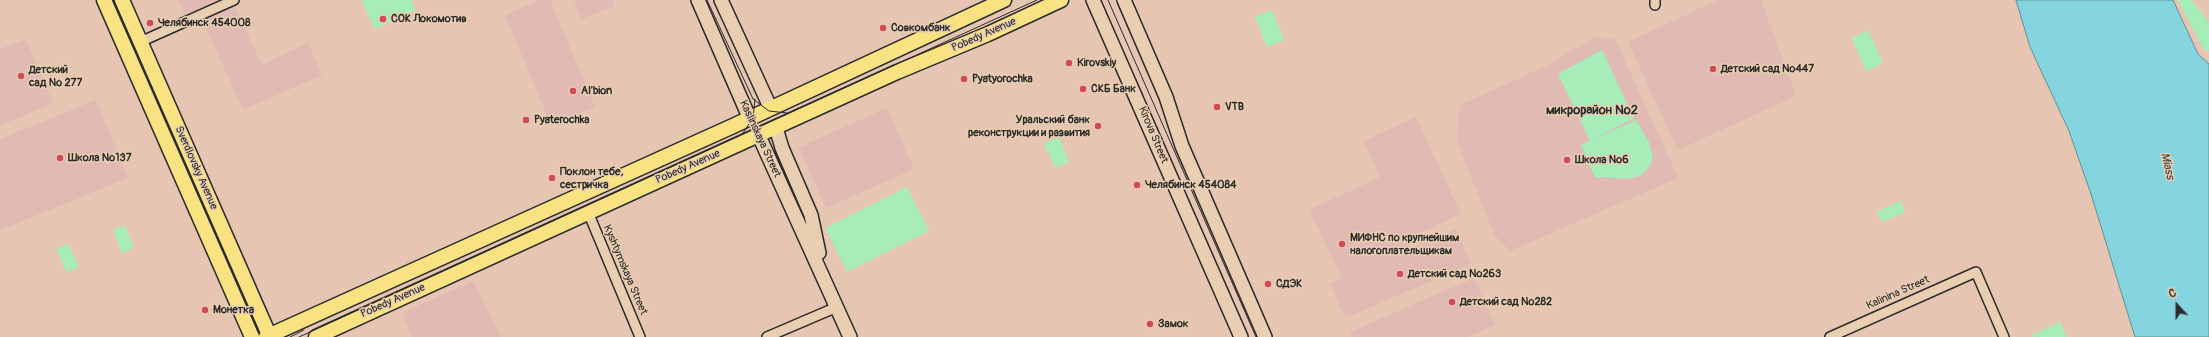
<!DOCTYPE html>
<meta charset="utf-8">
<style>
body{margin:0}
#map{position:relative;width:2209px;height:337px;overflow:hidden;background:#e6c5b2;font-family:Pangolin,sans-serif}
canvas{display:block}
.north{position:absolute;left:2157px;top:285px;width:40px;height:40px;-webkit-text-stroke:3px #eaceb1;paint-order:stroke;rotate:339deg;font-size:11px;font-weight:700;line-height:16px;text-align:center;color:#2b2b2b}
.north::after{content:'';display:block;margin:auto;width:14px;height:18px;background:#2b2b2b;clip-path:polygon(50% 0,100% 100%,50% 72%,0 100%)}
</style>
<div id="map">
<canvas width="2209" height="337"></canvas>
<div class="north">С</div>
</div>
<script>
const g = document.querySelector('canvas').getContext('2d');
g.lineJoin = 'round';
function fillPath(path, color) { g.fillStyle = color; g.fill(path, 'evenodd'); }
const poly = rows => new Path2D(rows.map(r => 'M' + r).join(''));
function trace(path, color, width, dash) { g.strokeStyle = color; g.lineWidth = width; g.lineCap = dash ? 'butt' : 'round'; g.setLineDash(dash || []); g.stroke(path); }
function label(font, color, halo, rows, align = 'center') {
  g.font = font + ' Pangolin,sans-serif'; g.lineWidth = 3; g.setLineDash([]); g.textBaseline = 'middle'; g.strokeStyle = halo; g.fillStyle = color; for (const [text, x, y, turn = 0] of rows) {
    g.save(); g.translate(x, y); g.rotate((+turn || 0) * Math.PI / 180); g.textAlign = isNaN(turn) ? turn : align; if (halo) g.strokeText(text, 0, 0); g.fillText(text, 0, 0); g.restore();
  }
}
fillPath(poly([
 [178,0,223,0,186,17],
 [540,0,550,0,595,107,551,125,505,15],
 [574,0,612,0,614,6,582,19],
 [1718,0,1761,0,1796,96,1678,150,1628,42],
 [235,7,262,65,308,43,322,75,243,110,203,21],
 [1595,37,1615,39,1678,178,1510,251,1495,236,1457,142,1460,105,1544,67],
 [26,39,53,103,0,126,0,49],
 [96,100,128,178,0,230,0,139],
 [887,108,914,169,826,208,799,147],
 [1416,117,1461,214,1409,238,1410,248,1456,229,1471,264,1345,318,1330,283,1342,278,1309,210,1380,177,1364,141],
 [1474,278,1495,325,1468,337,1352,337,1350,332],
 [473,281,501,337,412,337,402,313]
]), '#e1bab4');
fillPath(poly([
 [361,0,411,0,416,10,375,29],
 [2178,0,2192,0,2209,23,2209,52,2203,48],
 [1272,10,1284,40,1267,47,1255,17],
 [1868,30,1883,63,1866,71,1852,38],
 [1602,50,1634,118,1590,141,1558,74],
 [1636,120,1649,142,1653,158,1649,167,1640,176,1627,179,1604,177,1595,178,1581,145],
 [1059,137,1069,162,1055,168,1044,143],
 [907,187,929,231,847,272,825,228],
 [1901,201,1905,212,1882,222,1877,212],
 [125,225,134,248,122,253,113,230],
 [68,244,79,267,67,272,56,249],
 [2060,322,2067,337,2033,337,2032,335]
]), '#a7edba');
const water = poly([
 [2016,0,2173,0,2198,54,2209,64,2209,337,2135,337,2091,194,2069,131,2030,47,2016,0]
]);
fillPath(water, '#85d5df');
trace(water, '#619197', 1);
const minor = poly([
 [1655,0,1655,5],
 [140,42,234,0],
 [588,212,640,337],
 [767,337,837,307],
 [1830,337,1976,272,2004,337]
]);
const secondary = poly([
 [698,0,749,117],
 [721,0,770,107],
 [1093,0,1241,337],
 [1124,0,1166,97,1182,146,1265,337],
 [776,128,782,148,811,215,819,253],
 [759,136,850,337]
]);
const primary = poly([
 [104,0,252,337],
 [122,0,270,337],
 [266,337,733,126,1004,0],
 [316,337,741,143,897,72,988,34,1061,0]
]);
trace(minor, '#2b2b2b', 12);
trace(secondary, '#2b2b2b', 16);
trace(primary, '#2b2b2b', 17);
trace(minor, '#eaceb1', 9);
trace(secondary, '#eaceb1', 13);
trace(primary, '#f8e281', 14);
trace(poly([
 [707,0,753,99,769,111,787,113],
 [1108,0,1256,337],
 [743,133,753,118,755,99],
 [290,337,304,330],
 [299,337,1037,0]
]), '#2b2b2b', 1);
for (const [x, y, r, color] of [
 [383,19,4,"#d1495b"],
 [150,23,4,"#d1495b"],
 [883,28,4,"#d1495b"],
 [1069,63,4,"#d1495b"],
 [1713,69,4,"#d1495b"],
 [21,76,4,"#d1495b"],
 [964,79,4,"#d1495b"],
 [1083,89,4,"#d1495b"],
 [573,91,4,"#d1495b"],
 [1217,107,4,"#d1495b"],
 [526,120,4,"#d1495b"],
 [1098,126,4,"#d1495b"],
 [60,158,4,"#d1495b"],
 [1567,160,4,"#d1495b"],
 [552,178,4,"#d1495b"],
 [1137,185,4,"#d1495b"],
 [1342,244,4,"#d1495b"],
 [1400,274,4,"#d1495b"],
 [1268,284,4,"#d1495b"],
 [1452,302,4,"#d1495b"],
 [205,310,4,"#d1495b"],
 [1150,324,4,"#d1495b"]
]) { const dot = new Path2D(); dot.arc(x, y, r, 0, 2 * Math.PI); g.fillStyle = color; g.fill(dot); trace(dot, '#eaceb1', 1.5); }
label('bold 11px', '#2b2b2b', '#eaceb1', [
 ["СОК Локомотив",391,19],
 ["Челябинск 454008",158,23],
 ["Совкомбанк",891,28],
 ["Kirovskiy",1077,63],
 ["Детский сад №447",1721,69],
 ["Детский",29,70],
 ["сад № 277",29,83],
 ["Pyatyorochka",972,79],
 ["СКБ Банк",1091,89],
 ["Al'bion",581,91],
 ["VTB",1225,107],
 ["Pyaterochka",534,120],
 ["Уральский банк",1090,120,"right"],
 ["реконструкции и развития",1090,133,"right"],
 ["Школа №137",68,158],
 ["Школа №6",1575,160],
 ["Поклон тебе,",560,172],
 ["сестричка",560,185],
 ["Челябинск 454084",1145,185],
 ["МИФНС по крупнейшим",1350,238],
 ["налогоплательщикам",1350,251],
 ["Детский сад №263",1408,274],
 ["СДЭК",1276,284],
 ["Детский сад №282",1460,302],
 ["Монетка",213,310],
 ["Замок",1158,324]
], 'left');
label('11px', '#2b2b2b', '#eaceb1', [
 ["Pobedy Avenue",984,35,-24],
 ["Kirova Street",1153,135,67],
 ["Kaslinskaya Street",760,139,65],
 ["Pobedy Avenue",688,167,-24],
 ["Sverdlovsky Avenue",196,168,66],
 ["Kyshtymskaya Street",625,270,67],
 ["Kalinina Street",1898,293,-24],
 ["Pobedy Avenue",393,301,-24]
]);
label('italic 12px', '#384446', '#eaceb1', [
 ["Miass",2167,166,77]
]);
label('bold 13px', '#2b2b2b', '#eaceb1', [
 ["микрорайон №2",1592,111]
]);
</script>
